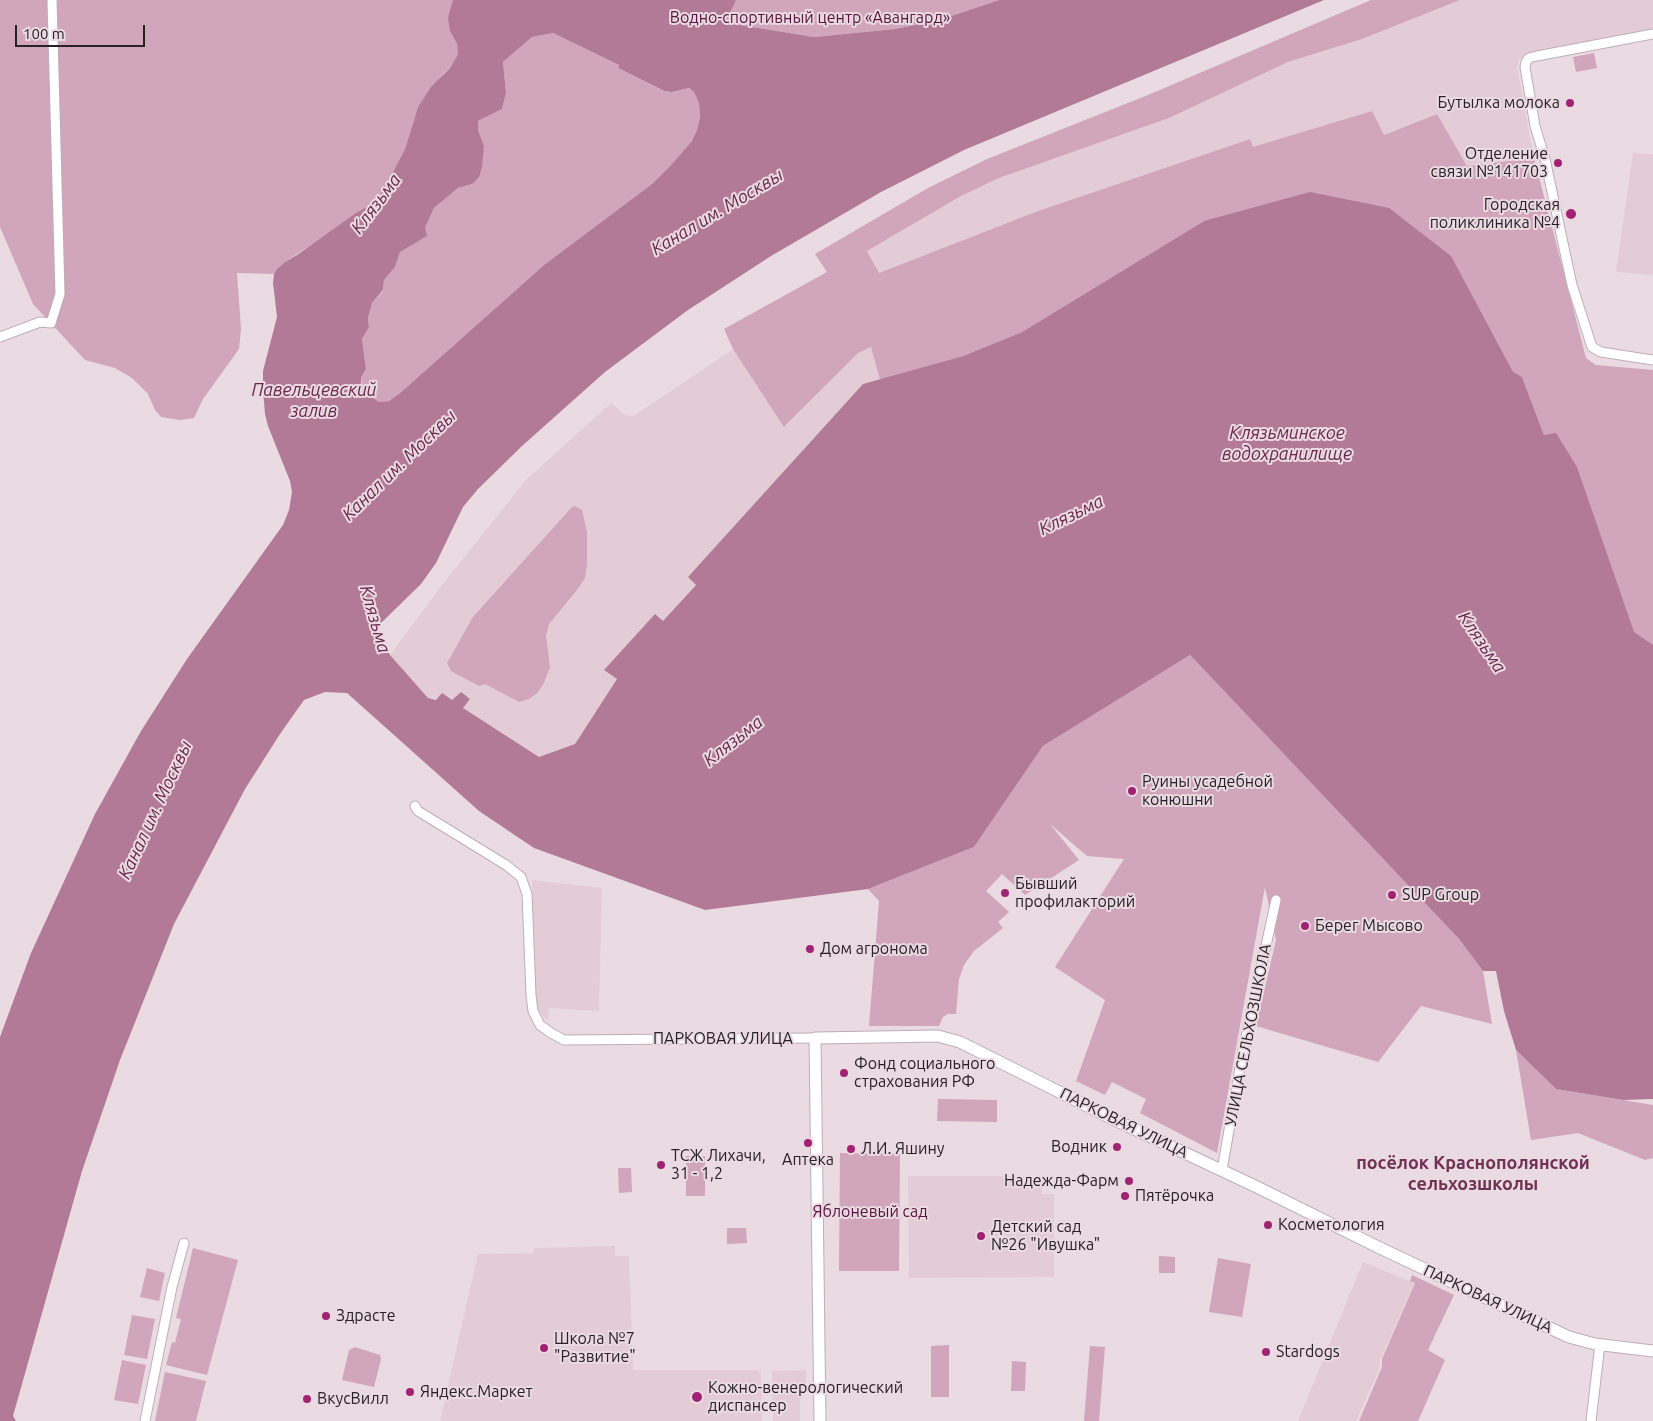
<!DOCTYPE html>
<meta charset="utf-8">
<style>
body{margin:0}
#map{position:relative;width:1653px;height:1421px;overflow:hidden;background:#eadae2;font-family:Ubuntu,sans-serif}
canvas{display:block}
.scale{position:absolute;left:15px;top:25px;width:130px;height:22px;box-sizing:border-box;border:2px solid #272124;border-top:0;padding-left:6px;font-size:15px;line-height:18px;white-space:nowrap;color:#272124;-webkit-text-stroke:4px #eadae2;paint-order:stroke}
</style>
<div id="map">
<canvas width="1653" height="1421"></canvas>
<div class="scale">100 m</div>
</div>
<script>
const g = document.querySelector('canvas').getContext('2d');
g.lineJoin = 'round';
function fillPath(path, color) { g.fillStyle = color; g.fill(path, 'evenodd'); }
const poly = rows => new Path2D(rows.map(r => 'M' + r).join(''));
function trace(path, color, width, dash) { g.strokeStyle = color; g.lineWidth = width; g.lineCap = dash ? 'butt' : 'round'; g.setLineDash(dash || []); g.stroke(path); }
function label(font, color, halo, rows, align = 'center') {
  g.font = font + ' Ubuntu,sans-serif'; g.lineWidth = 4; g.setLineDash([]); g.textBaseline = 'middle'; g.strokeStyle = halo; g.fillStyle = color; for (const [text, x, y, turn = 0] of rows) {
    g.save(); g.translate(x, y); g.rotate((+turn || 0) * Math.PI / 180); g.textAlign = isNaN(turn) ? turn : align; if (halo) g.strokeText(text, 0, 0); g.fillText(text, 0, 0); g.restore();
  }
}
fillPath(poly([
 [1460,0,1653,0,1653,30,1534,52,1525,55,1519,60,1517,67,1534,158,1467,166,1437,114,1384,135,1371,111,1253,148,1249,139,1038,211,879,273,867,251,961,196,999,178,1169,118,1288,62,1362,39],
 [1633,153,1653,154,1653,275,1616,272],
 [871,347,880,380,863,385,689,577,696,584,663,621,655,614,605,670,617,679,575,744,539,757,462,708,460,692,452,700,428,698,390,655,442,585,526,480,611,403,625,415,630,416,635,415,733,349,785,427,858,353],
 [532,880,602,888,599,1011,549,1008,548,1021,539,1011,535,997],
 [908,1176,1042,1176,1042,1194,1054,1194,1054,1277,909,1278],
 [615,1246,615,1256,629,1256,633,1370,757,1370,761,1373,762,1421,440,1421,478,1254,533,1253,535,1248],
 [1363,1262,1414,1283,1380,1361,1379,1370,1356,1421,1298,1421],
 [806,1370,806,1392,800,1400,800,1421,773,1421,772,1371]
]), '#e4ccd7');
fillPath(poly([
 [0,0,453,0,450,31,457,44,458,54,450,68,443,74,418,107,405,149,383,191,376,202,285,262,277,269,274,274,237,273,241,329,239,349,203,399,194,418,180,420,161,417,155,410,148,394,132,378,115,368,85,360,33,304,0,227],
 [671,0,999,0,939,20,895,29,814,37,734,24],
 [1371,0,1460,0,1362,39,1288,62,1169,118,999,178,961,196,867,251,879,273,1038,211,1250,139,1253,147,1372,111,1384,135,1437,114,1467,166,1534,158,1586,358,1596,365,1653,370,1653,646,1644,642,1634,632,1544,435,1522,377,1204,221,1022,332,963,356,880,380,871,347,858,353,784,427,733,349,724,329,827,272,815,254,928,188,987,159,1148,95],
 [553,33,619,65,618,68,663,91,672,92,689,88,694,92,699,103,700,117,697,130,692,141,671,165,652,184,544,265,399,394,389,401,379,402,373,398,362,384,361,379,366,369,362,339,369,327,368,318,372,303,383,291,384,280,395,267,400,252,426,236,425,228,434,208,458,188,472,184,484,146,478,130,478,121,502,109,506,93,503,62,532,37],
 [1594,53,1597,68,1576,72,1573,57],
 [575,506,582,510,587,532,587,564,585,578,577,590,549,624,546,636,550,667,543,685,537,693,529,699,519,702,485,684,479,686,451,671,447,663,473,617,571,508],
 [1190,655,1459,939,1483,971,1492,1024,1421,1006,1378,1062,1256,1026,1276,940,1265,887,1217,1153,1140,1113,1146,1099,1112,1082,1105,1095,1076,1081,1105,1000,1055,967,1124,859,1087,856,1050,824,1079,860,1025,895,1002,874,986,891,1009,912,998,922,1003,928,974,951,964,965,959,979,956,1014,948,1014,943,1017,939,1026,869,1026,879,901,868,889,974,847,1043,746],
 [1516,1050,1556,1089,1653,1105,1653,1158,1645,1160,1578,1133,1531,1140],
 [938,1099,997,1100,997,1122,937,1121],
 [840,1153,900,1154,899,1271,839,1271],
 [686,1156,705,1156,705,1196,686,1196],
 [618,1168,631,1168,632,1192,619,1193],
 [727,1228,746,1228,747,1243,727,1244],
 [193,1248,238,1260,207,1375,166,1365,172,1342,175,1343,181,1319,176,1318],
 [1159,1256,1175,1257,1175,1273,1159,1273],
 [1218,1258,1251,1264,1242,1317,1209,1312],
 [147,1268,165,1273,159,1301,140,1297],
 [1412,1275,1454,1295,1428,1350,1445,1360,1418,1421,1359,1421,1382,1367,1382,1359,1415,1283,1410,1281],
 [132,1315,155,1319,147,1359,124,1355],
 [949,1345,949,1397,931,1397,931,1346],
 [1090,1346,1105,1347,1099,1421,1084,1421],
 [355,1347,380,1355,381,1359,374,1387,342,1380,349,1350],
 [122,1360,146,1365,138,1404,114,1400],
 [1012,1361,1026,1362,1025,1391,1011,1391],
 [165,1372,206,1381,196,1421,155,1421]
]), '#d1a5bb');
fillPath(poly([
 [453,0,736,0,726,21,734,24,814,37,895,29,939,20,999,0,1324,0,964,150,881,192,771,256,688,310,605,372,522,446,478,489,463,507,436,563,421,584,380,624,378,633,390,655,428,698,436,700,442,693,452,700,461,692,470,699,463,708,539,757,575,744,617,679,604,670,655,614,663,621,696,585,688,577,863,384,963,356,1022,332,1204,221,1310,192,1389,208,1451,256,1513,372,1522,377,1544,435,1556,433,1577,467,1634,632,1653,645,1653,1099,1623,1100,1556,1089,1516,1050,1504,1011,1496,971,1483,971,1459,939,1190,655,1043,746,974,847,868,889,705,910,534,848,479,811,347,693,325,692,304,700,280,734,245,789,174,924,120,1060,82,1171,13,1416,16,1421,0,1421,0,1037,31,953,95,814,141,731,187,659,283,525,289,510,292,492,290,481,268,426,265,414,263,390,263,371,277,317,273,283,274,274,277,269,285,262,297,255,356,213,376,202,383,191,405,149,418,107,431,87,450,68,458,54,457,44,450,31,448,18],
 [553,33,619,65,618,68,664,91,672,92,689,88,694,92,699,103,700,117,697,130,692,141,671,165,652,184,544,265,399,394,389,401,379,402,373,398,361,384,361,378,366,369,362,339,369,327,368,318,372,303,383,290,384,280,395,267,400,252,427,236,425,228,434,208,458,188,472,184,479,177,482,167,484,146,478,130,478,121,502,109,506,93,503,62,532,37]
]), '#b27a97');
const street = poly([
 [1653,34,1537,56,1529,58,1526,62,1525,67,1535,126,1545,159,1572,285,1592,347,1601,352,1653,360],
 [0,337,40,322,51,323,60,294,52,0],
 [415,806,418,811,506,865,521,877,527,894,531,995,533,1011,540,1025,551,1033,564,1040,815,1038],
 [1222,1170,1243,1050,1276,900],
 [145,1421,172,1287,184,1243],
 [1591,1421,1600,1344]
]);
const secondary = poly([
 [820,1421,815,1038,938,1036,960,1042,1115,1120,1259,1188,1382,1249,1569,1337,1595,1344,1653,1351]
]);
trace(street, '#bdaeb5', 11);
trace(secondary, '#bdaeb5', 13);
trace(street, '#fff', 9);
trace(secondary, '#fff', 11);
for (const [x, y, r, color] of [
 [1570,103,5,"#a12173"],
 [1558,163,5,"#a12173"],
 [1571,214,6,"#a12173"],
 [1132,791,5,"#a12173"],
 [1005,893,5,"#a12173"],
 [1392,895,5,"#a12173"],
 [1305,926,5,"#a12173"],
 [810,949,5,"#a12173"],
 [844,1073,5,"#a12173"],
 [808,1143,5,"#a12173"],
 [1117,1147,5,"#a12173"],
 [851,1149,5,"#a12173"],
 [661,1165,5,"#a12173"],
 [1129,1181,5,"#a12173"],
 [1125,1196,5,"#a12173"],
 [1268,1225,5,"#a12173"],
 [981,1236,5,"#a12173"],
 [326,1316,5,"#a12173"],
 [544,1348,5,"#a12173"],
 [1266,1352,5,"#a12173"],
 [410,1392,5,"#a12173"],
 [697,1397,6,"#a12173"],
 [307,1399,5,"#a12173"]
]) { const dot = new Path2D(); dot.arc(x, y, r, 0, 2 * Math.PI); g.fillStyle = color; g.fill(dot); trace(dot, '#eadae2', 2); }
label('16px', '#57133d', '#eadae2', [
 ["Водно-спортивный центр «Авангард»",810,18],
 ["Яблоневый сад",870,1212]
]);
label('16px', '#272124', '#eadae2', [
 ["Бутылка молока",1560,103,"right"],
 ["Отделение",1548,154,"right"],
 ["связи №141703",1548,172,"right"],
 ["Городская",1560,205,"right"],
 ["поликлиника №4",1560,223,"right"],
 ["Руины усадебной",1142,782],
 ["конюшни",1142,800],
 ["Бывший",1015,884],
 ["профилакторий",1015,902],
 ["SUP Group",1402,895],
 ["Берег Мысово",1315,926],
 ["Дом агронома",820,949],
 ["Фонд социального",854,1064],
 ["страхования РФ",854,1082],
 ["Водник",1107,1147,"right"],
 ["Л.И. Яшину",861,1149],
 ["ТСЖ Лихачи,",671,1156],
 ["31 - 1,2",671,1174],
 ["Аптека",808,1160,"center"],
 ["Надежда-Фарм",1119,1181,"right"],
 ["Пятёрочка",1135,1196],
 ["Косметология",1278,1225],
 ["Детский сад",991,1227],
 ["№26 \"Ивушка\"",991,1245],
 ["Здрасте",336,1316],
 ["Школа №7",554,1339],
 ["\"Развитие\"",554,1357],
 ["Stardogs",1276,1352],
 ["Кожно-венерологический",708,1388],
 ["диспансер",708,1406],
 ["Яндекс.Маркет",420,1392],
 ["ВкусВилл",317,1399]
], 'left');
label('16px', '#272124', '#eadae2', [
 ["УЛИЦА СЕЛЬХОЗШКОЛА",1248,1035,-79],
 ["ПАРКОВАЯ УЛИЦА",723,1039],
 ["ПАРКОВАЯ УЛИЦА",1124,1123,26],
 ["ПАРКОВАЯ УЛИЦА",1488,1299,25]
]);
label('italic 18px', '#69254d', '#eadae2', [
 ["Клязьма",376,204,-53],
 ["Канал им. Москвы",717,212,-31],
 ["Павельцевский",314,390],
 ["залив",314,411],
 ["Клязьминское",1287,433],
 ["водохранилище",1287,454],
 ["Канал им. Москвы",399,465,-44],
 ["Клязьма",1071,515,-26],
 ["Клязьма",375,619,74],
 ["Клязьма",1482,642,56],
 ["Клязьма",733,741,-38],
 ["Канал им. Москвы",155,810,-65]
]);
label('bold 18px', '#703155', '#eadae2', [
 ["посёлок Краснополянской",1473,1163],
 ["сельхозшколы",1473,1184]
]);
</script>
